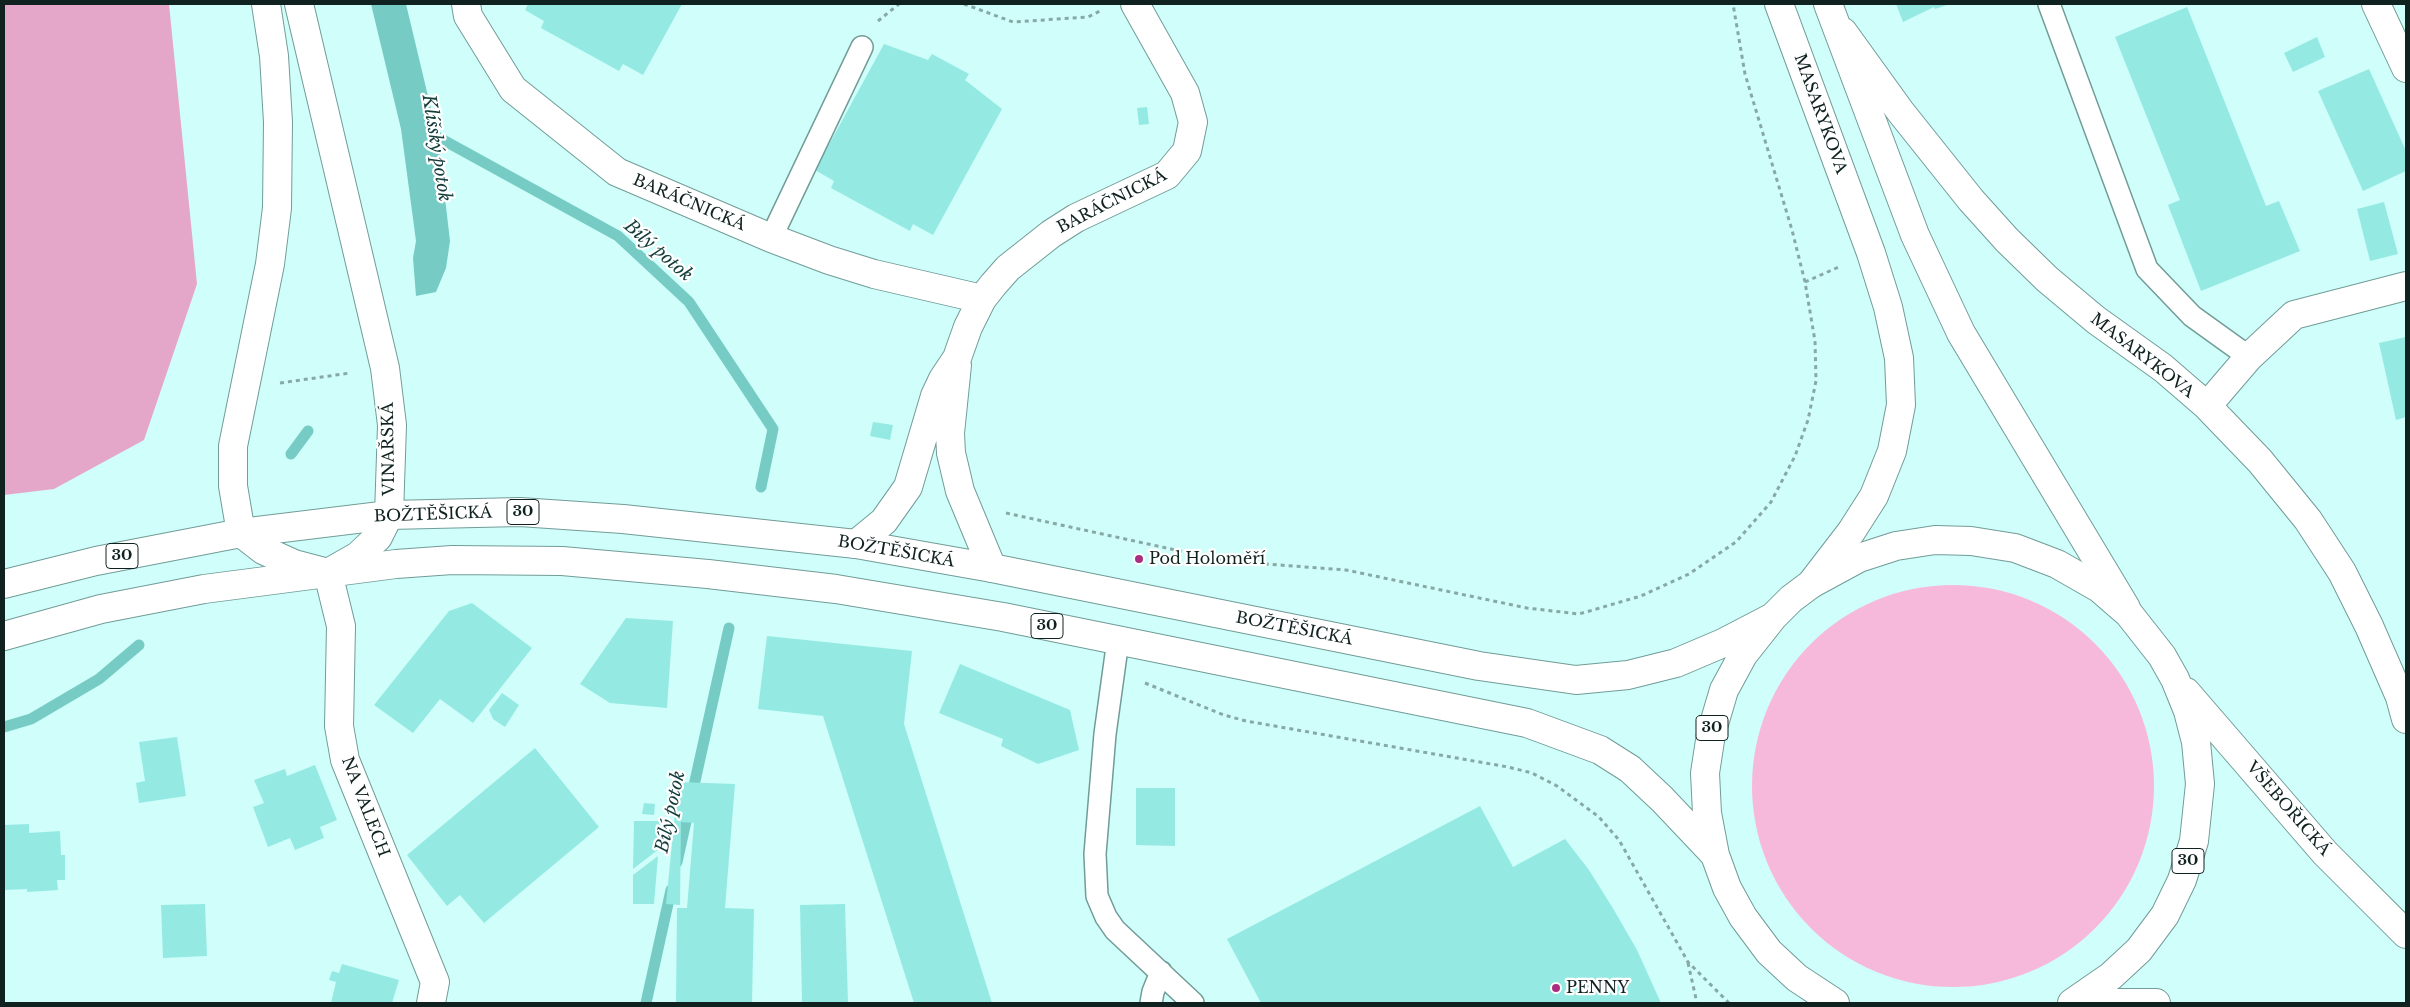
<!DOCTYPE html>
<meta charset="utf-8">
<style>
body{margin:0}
#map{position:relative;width:2410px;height:1007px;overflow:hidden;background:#d0fefa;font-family:"Libre Baskerville",serif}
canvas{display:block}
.frame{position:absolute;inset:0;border:5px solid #102220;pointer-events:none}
</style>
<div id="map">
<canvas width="2410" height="1007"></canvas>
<div class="frame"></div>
</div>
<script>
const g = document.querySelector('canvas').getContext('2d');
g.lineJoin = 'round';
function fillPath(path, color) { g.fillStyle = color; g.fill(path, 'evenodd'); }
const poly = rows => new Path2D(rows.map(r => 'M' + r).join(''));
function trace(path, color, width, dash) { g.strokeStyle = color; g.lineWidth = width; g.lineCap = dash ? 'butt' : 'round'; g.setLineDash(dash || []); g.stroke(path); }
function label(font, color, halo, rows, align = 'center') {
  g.font = font + ' "Libre Baskerville",serif'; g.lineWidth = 4.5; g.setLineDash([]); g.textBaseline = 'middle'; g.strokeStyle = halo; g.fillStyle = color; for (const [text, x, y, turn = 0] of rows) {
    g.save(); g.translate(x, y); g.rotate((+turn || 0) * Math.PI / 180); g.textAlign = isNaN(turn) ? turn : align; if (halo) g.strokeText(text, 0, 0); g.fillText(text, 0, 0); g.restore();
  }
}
fillPath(poly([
 '1752 786a201 201 0 1 1 402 0a201 201 0 1 1-402 0Z'
]), '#f7b9db');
fillPath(poly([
 [4,4,169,4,197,284,144,440,54,489,4,495]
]), '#e4a7c9');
fillPath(poly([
 [371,4,406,4,438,138,450,241,446,268,436,292,416,296,413,258,416,241,401,129]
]), '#76ccc5');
trace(poly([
 [425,130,618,236,689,302,773,429,761,487],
 [291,454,308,431],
 [4,727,31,719,99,679,139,645],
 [677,862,729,628],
 [646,1003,671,890]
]), '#76ccc5', 11);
fillPath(poly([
 [528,4,682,4,643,75,623,64,619,71,541,28,544,21,525,10],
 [1896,4,1950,4,1935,9,1934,7,1903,22],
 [2187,7,2266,206,2279,201,2300,251,2201,291,2168,205,2180,200,2115,37],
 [2317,37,2325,57,2293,72,2284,53],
 [884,44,928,60,932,54,969,74,965,80,1002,109,933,235,913,224,910,231,831,188,834,181,815,170],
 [2369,69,2406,151,2406,171,2363,191,2318,91],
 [1147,107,1149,124,1139,125,1137,108],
 [2384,202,2398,254,2370,261,2357,209],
 [2406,337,2406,417,2396,420,2379,343],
 [873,422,893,425,890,440,870,436],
 [472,603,532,648,473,723,440,699,413,733,374,705,449,611],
 [626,618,673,621,667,708,610,703,580,684],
 [767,636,912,651,904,724,992,1003,914,1003,823,716,758,709],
 [960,664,1070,710,1079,750,1038,764,1001,746,1003,739,939,713],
 [502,693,519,705,505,727,493,719,489,710],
 [177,737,186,796,139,803,136,783,145,781,139,742],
 [535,748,599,827,484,923,460,895,447,906,407,855],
 [315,765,337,820,320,827,324,838,295,850,290,838,268,847,253,807,264,803,254,780,285,769,287,776],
 [678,782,735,784,725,908,754,909,752,1003,676,1003,677,908,687,908,694,823,681,822,680,905,666,904],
 [1136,788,1175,788,1175,846,1136,845],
 [644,803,655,804,654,815,642,814],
 [1480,806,1513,867,1565,839,1589,870,1614,910,1637,950,1661,1003,1261,1003,1227,939],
 [634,821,661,821,659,849,633,869],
 [29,824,29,833,60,831,61,855,65,855,65,880,57,880,58,890,27,892,27,889,4,890,4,825],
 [658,856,654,904,633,904,633,875],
 [205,904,207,956,163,958,161,905],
 [845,904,848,1003,802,1003,800,905],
 [342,964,399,980,392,1003,331,1003,336,982,329,980,332,971,339,973]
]), '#94eae3');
const service = poly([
 [2049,4,2147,269,2192,316,2249,357],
 [771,238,862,47],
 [1118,640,1105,734,1095,854,1097,896,1106,917,1115,930,1193,1003],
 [1151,1003,1153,992,1161,972]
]);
const minor = poly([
 [266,4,274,56,278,122,277,208,270,264,233,446,233,486,241,533,263,550,294,564,328,573,358,556,378,537,389,515,392,425,385,368,299,4],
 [466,4,468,16,513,89,617,172,771,238,829,260,874,274,982,299],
 [2376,4,2406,68],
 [1843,32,1900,111,1971,200,2007,240,2047,279,2096,320,2163,368,2207,406,2260,461,2308,520,2342,572,2369,626,2400,697,2406,719],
 [957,365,950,433,951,453,960,491,992,568],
 [2207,406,2249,357,2294,315,2406,286],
 [856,544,884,521,908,487,935,396,943,379,957,358,968,327,982,299,993,285,1008,268,1051,234,1076,218,1167,175,1187,151,1193,122,1185,93,1135,4],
 [328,573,341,626,339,726,345,760,435,982,431,1003]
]);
const tertiary = poly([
 [1779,4,1871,253,1888,307,1899,358,1901,405,1892,451,1874,496,1851,532,1811,584],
 [1828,4,1915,235,1961,333,2126,608]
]);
const primary = poly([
 [4,584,96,561,241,533,389,515,520,512,623,519,856,544,992,568,1479,666,1576,680,1628,675,1676,663,1723,643,1773,617],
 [4,636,101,609,204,589,396,564,452,560,562,561,708,574,836,589,1003,617,1527,723,1600,750,1630,769,1662,799,1715,855],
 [2186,692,2325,853,2406,934],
 [1835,1003,1797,978,1769,952,1743,917,1727,888,1715,855,1707,813,1705,773,1711,734,1724,690,1743,655,1773,617,1791,599,1811,584,1859,558,1896,546,1935,540,1971,541,2015,548,2057,564,2099,588,2129,614,2162,656,2175,679,2188,711,2196,742,2200,784,2194,841,2182,880,2165,915,2139,950,2111,976,2072,1003],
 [2073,1003,2156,1003]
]);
trace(service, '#719c98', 24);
trace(minor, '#719c98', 30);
trace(tertiary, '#719c98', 30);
trace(primary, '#719c98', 30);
trace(poly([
 [964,4,1013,22,1088,17,1102,10],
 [878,21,899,4],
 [1805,282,1841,266],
 [280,383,350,373],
 [1006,513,1226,561,1346,570,1527,608,1579,614,1641,596,1689,574,1736,542,1771,502,1795,456,1808,420,1816,381,1815,341,1805,282,1792,230,1745,74,1733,4],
 [1145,683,1224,715,1246,721,1508,767,1532,773,1557,786,1599,817,1619,840,1688,962,1729,1003],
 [1688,963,1697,1003]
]), '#86a9a6', 3, [4, 4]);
trace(service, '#fff', 21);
trace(minor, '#fff', 28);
trace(tertiary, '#fff', 28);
trace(primary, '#fff', 28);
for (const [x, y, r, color] of [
 [1139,559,5,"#aa2e80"],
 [1556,988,5,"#aa2e80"]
]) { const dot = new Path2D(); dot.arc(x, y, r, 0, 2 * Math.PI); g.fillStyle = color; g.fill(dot); trace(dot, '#fff', 2); }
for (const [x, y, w] of [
 [523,512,32],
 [122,556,32],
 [1047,626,32],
 [1712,728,32],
 [2188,861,32]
]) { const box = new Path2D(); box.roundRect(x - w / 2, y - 12.5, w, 25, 4); g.fillStyle = '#fff'; g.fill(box); trace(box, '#102220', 1); }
label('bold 15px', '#102220', null, [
 ["30",523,512],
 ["30",122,556],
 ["30",1047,626],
 ["30",1712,728],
 ["30",2188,861]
]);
label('16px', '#102220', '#fff', [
 ["MASARYKOVA",1820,114,70],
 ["BARÁČNICKÁ",1112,202,-27],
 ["BARÁČNICKÁ",689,203,23],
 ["MASARYKOVA",2142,356,38],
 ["VINAŘSKÁ",389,449,-91],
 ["BOŽTĚŠICKÁ",433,515,-2],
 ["BOŽTĚŠICKÁ",896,552,10],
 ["BOŽTĚŠICKÁ",1294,629,11],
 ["NA VALECH",365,807,69],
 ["VŠEBOŘICKÁ",2288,809,49]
]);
label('16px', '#102220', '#fff', [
 ["Pod Holoměří",1149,559],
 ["PENNY",1566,988]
], 'left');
label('italic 18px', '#143d3b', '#fff', [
 ["Klíšský potok",436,148,81],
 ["Bílý potok",658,251,41],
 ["Bílý potok",671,812,-78]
]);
</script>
